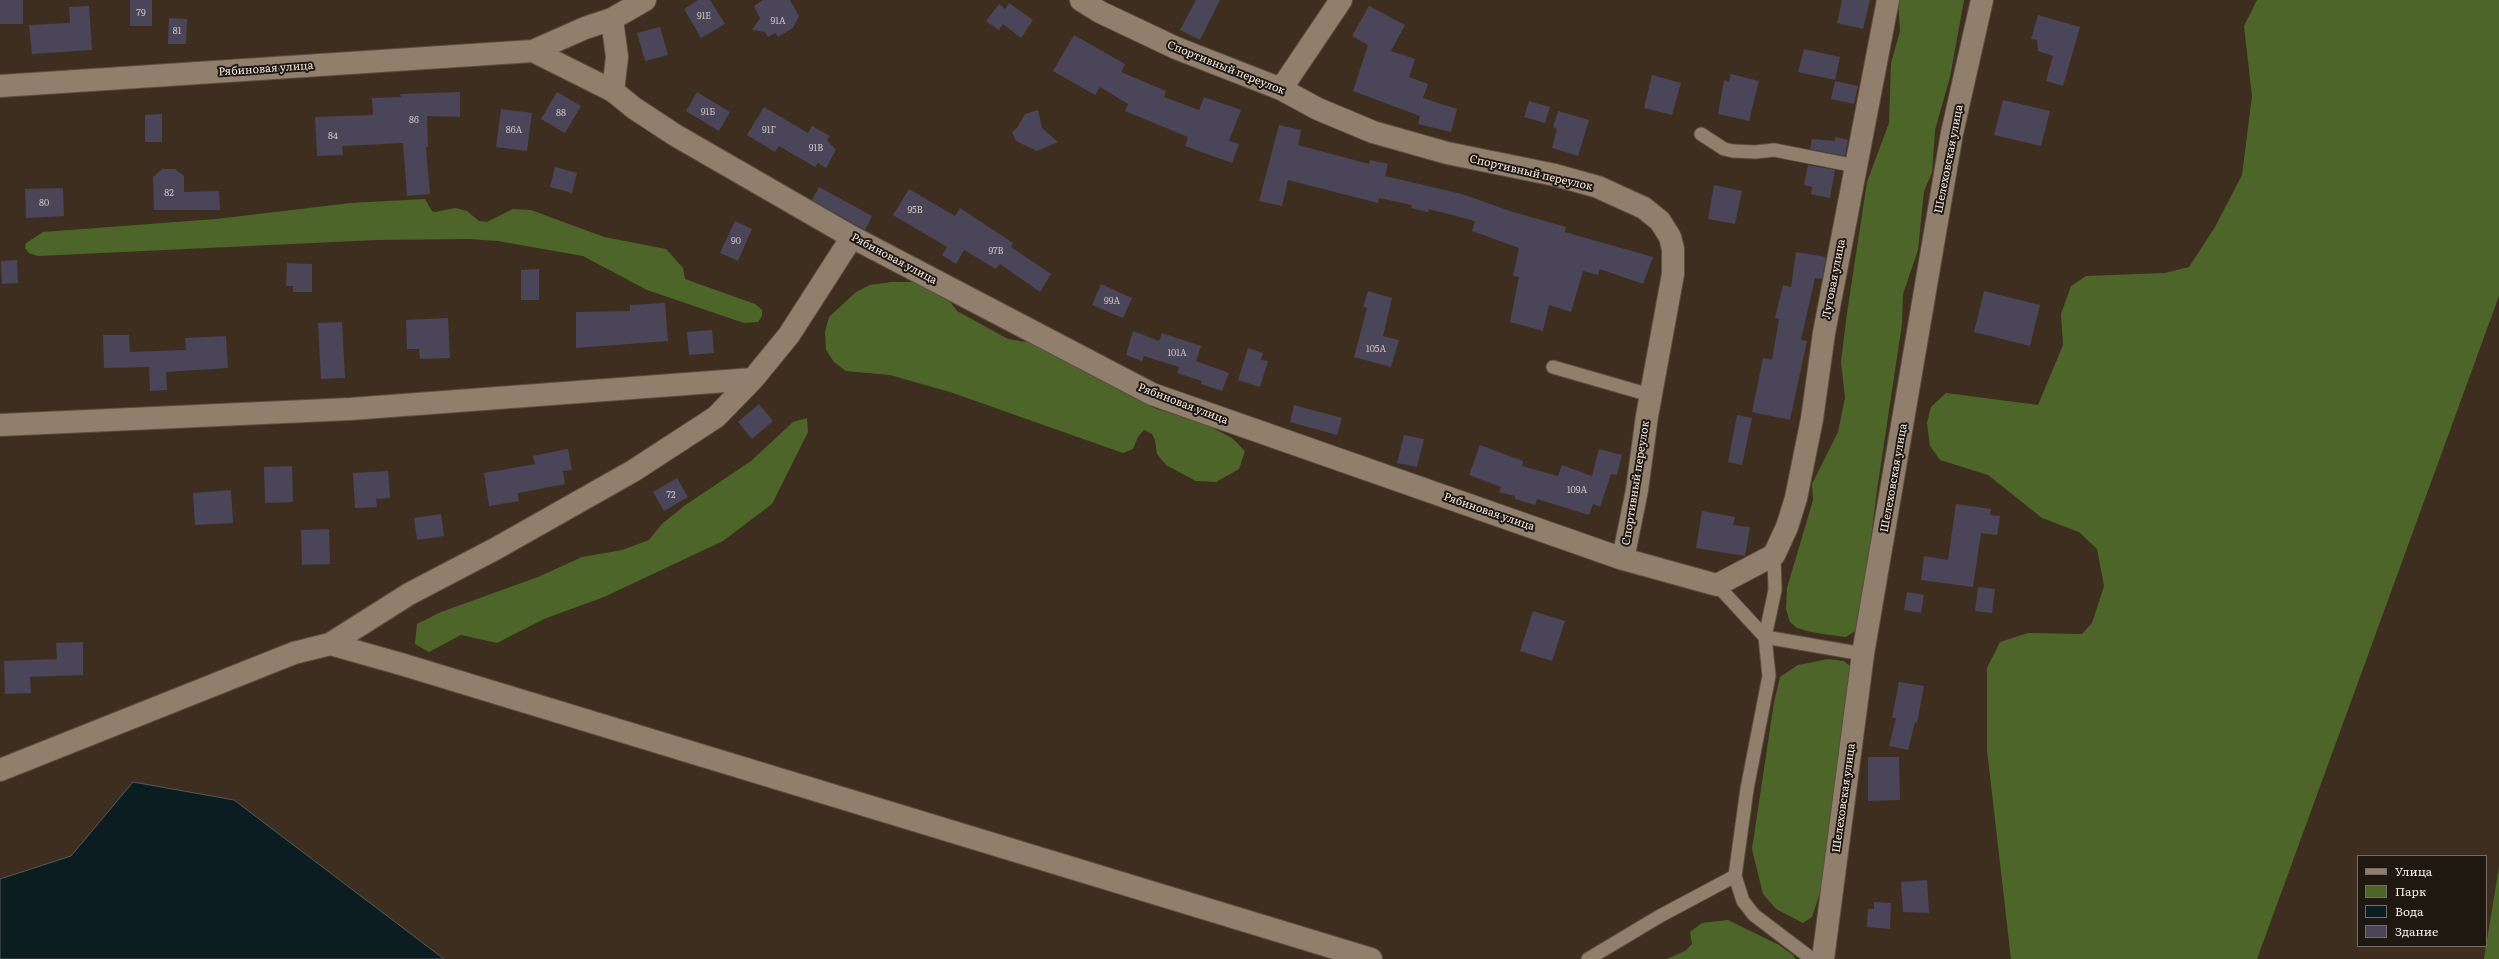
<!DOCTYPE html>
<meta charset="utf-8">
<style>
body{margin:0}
#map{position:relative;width:2499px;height:959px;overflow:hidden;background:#3e2e1f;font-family:Literata,serif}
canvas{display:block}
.legend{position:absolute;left:2357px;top:855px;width:130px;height:92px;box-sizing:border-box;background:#1f1811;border:1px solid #756c64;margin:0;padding:5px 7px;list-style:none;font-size:12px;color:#f6ebe1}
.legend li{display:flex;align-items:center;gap:8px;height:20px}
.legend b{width:20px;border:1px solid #756c64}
</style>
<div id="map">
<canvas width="2499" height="959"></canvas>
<ul class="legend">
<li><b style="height:5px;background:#917f6d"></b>Улица</li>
<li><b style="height:11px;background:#4e652a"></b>Парк</li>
<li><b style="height:11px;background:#0c1d21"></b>Вода</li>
<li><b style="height:11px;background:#4b4559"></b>Здание</li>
</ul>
</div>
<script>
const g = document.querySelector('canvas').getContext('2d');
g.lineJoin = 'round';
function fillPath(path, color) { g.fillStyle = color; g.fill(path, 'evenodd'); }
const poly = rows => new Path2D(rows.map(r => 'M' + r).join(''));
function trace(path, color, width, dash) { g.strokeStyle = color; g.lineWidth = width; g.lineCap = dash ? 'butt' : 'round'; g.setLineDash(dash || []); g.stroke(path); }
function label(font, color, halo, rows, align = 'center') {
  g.font = font + ' Literata,serif'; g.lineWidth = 4; g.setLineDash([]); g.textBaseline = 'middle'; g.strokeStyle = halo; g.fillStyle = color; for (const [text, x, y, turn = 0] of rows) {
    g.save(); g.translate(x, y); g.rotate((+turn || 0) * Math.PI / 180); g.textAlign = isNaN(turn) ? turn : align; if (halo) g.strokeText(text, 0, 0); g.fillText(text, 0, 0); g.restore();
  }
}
fillPath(poly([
 [1898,0,1964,0,1950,77,1935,130,1932,173,1924,191,1918,250,1903,294,1902,324,1877,490,1861,617,1855,631,1846,637,1830,635,1811,632,1797,628,1790,622,1786,609,1787,588,1813,500,1812,484,1838,432,1845,398,1841,362,1847,313,1867,182,1889,123,1891,63,1900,31],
 [2257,0,2499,0,2499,296,2257,959,2011,959,1987,750,1987,668,2000,642,2028,633,2082,634,2092,623,2104,586,2097,549,2079,532,2042,518,1988,475,1940,460,1930,446,1927,423,1931,407,1946,393,2038,405,2063,345,2061,314,2071,286,2086,276,2165,273,2189,267,2215,227,2242,175,2252,96,2244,26],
 [425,199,432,211,435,212,455,208,467,211,479,221,487,222,513,209,531,210,604,237,666,249,683,268,685,279,755,304,762,310,762,316,758,322,744,323,647,290,583,256,498,241,469,239,376,240,38,256,29,253,25,248,26,243,43,232,216,219,351,203],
 [891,282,922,282,945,295,957,311,1008,339,1038,344,1154,408,1203,423,1232,438,1245,451,1239,469,1216,482,1196,481,1166,465,1157,454,1155,440,1152,434,1144,430,1138,437,1133,449,1123,453,950,392,890,375,846,371,834,362,826,350,825,332,829,317,856,292,870,285],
 [807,418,808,432,772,504,723,541,604,597,544,619,497,643,461,635,429,652,415,644,417,624,441,612,538,577,582,557,622,550,649,540,662,524,684,506,751,461,793,422],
 [1828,659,1844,661,1851,667,1853,674,1821,890,1812,917,1803,923,1776,909,1763,894,1752,849,1774,702,1780,677,1798,665],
 [2499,867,2499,959,2484,959,2486,946],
 [1728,920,1779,945,1793,955,1795,959,1667,959,1685,951,1692,944,1690,932,1702,923]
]), '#4e652a');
const water = poly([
 [133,782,234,800,444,959,0,959,0,879,71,856,133,782]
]);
fillPath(water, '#0c1d21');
trace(water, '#525b5b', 1);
fillPath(poly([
 [0,0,23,0,23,24,0,24],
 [130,0,152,0,152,26,130,26],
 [698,0,710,0,725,24,701,38,684,9],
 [763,0,790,0,799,16,793,28,778,37,775,33,768,37,765,32,752,30,760,18,754,6],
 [1196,0,1220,0,1200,40,1180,30],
 [1842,0,1870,0,1863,29,1837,23],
 [1009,3,1033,20,1021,38,1003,24,999,30,986,21,999,4,1005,9],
 [89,6,92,50,32,54,29,25,70,23,69,7],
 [1369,6,1405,25,1391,51,1415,59,1409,77,1428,84,1423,98,1457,109,1451,132,1418,124,1420,116,1353,91,1368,45,1352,36],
 [2038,15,2080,27,2063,86,2046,81,2053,56,2038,51,2037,40,2031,39],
 [169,18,187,19,186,44,168,44],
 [660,27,668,55,645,61,637,33],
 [1074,35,1125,64,1121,72,1166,91,1164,97,1199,110,1204,97,1241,110,1229,141,1239,144,1232,163,1185,146,1188,137,1125,111,1128,104,1100,87,1095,95,1053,71],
 [1804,49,1840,57,1835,80,1798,72],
 [1731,74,1759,81,1749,121,1718,114,1724,80,1729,82],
 [1652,75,1681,83,1672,115,1644,108],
 [1835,81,1858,86,1854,104,1831,99],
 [460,92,460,117,427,116,428,147,426,147,430,194,407,196,403,143,342,146,343,155,317,156,315,117,373,115,372,98,401,97,400,94],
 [557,92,581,106,565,133,541,119],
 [697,92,730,112,719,131,686,111],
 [2003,100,2050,111,2041,146,1994,135],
 [1529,101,1550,107,1545,123,1524,117],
 [764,107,808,133,812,126,830,136,827,140,836,150,826,168,818,163,815,167,779,146,775,152,747,135],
 [501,109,532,113,527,151,496,147],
 [1038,110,1042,128,1058,142,1037,151,1016,141,1012,132,1017,128,1025,114],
 [1558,111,1589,120,1578,156,1552,148,1557,129,1553,127],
 [162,114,162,142,145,142,145,115],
 [1279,125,1301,130,1298,145,1369,164,1370,160,1388,164,1385,176,1462,194,1513,212,1566,227,1565,232,1653,257,1643,284,1600,269,1598,275,1583,271,1571,312,1549,305,1543,331,1510,322,1519,277,1513,276,1519,248,1472,231,1475,221,1429,209,1428,212,1411,208,1412,205,1379,198,1378,203,1288,180,1282,206,1259,201],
 [1835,137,1848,140,1845,156,1810,149,1812,139,1835,141],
 [1808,165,1835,170,1830,198,1811,194,1812,187,1804,185],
 [555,167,577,173,572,193,550,187],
 [162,169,175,169,184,176,184,192,219,191,220,210,154,210,153,177],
 [1714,185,1742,191,1735,224,1708,219],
 [819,187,872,216,865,230,812,200],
 [63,188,64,216,26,218,25,189],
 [909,189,955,216,960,208,1013,243,1011,247,1051,274,1040,292,1000,264,996,269,964,250,956,264,942,255,947,247,893,215],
 [735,221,752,229,738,261,720,253],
 [1796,252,1826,257,1822,279,1815,278,1801,340,1807,341,1790,420,1752,412,1763,358,1772,360,1779,319,1775,318,1783,285,1791,287],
 [17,260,18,283,2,284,1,261],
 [287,263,312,264,312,292,293,292,293,286,286,286],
 [539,269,539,300,521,300,521,270],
 [1101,284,1132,298,1123,318,1092,305],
 [1368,291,1392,298,1383,336,1399,340,1391,367,1354,357,1367,308,1363,307],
 [1984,291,2040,305,2030,346,1974,332],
 [665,303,668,341,576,348,576,312,630,311,630,305],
 [448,318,450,358,420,359,419,349,407,349,406,320],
 [342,322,345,378,321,379,318,323],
 [712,330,714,353,689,355,687,332],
 [1133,331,1159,341,1162,333,1201,346,1196,361,1229,373,1222,391,1201,384,1202,381,1177,373,1179,367,1144,356,1142,361,1126,355],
 [103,335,129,335,130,352,186,350,185,338,226,336,228,368,166,372,167,390,150,391,149,367,104,368],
 [1248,348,1263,353,1261,360,1268,361,1260,387,1238,380],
 [759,404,773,421,752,439,738,422],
 [1294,405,1342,418,1337,435,1290,422],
 [1737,415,1752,418,1742,465,1728,462],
 [1404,435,1424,439,1417,467,1397,463],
 [1480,445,1523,461,1522,466,1558,476,1562,465,1592,476,1599,449,1622,455,1617,475,1611,474,1600,507,1593,504,1589,515,1537,499,1535,505,1515,499,1515,496,1499,492,1501,487,1469,475],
 [568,449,572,470,563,471,565,484,518,493,519,501,489,506,484,473,535,464,533,456],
 [292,466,293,502,265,503,264,467],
 [388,471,390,498,376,499,377,507,355,508,353,473],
 [677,478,688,497,664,511,653,492],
 [231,490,233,523,195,525,193,493],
 [1956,504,1991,509,1990,515,2000,516,1997,535,1981,533,1973,587,1921,580,1924,556,1948,560],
 [1702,511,1735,517,1733,525,1750,527,1745,556,1696,548],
 [441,514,444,536,417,540,414,518],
 [329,529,330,564,302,565,301,530],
 [1978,587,1995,589,1992,613,1975,611],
 [1907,592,1924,595,1921,613,1904,610],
 [1533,611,1565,621,1552,661,1520,651],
 [83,642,83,675,30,677,31,693,5,694,4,661,57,659,56,643],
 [1899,682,1924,686,1917,723,1915,722,1908,750,1889,746,1896,718,1892,718],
 [1868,757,1899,757,1900,800,1868,801],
 [1927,880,1929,913,1903,912,1901,882],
 [1874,902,1891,903,1890,929,1867,927,1868,909,1874,909]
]), '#4b4559');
const service = poly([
 [1701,134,1724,149,1733,151,1755,152,1774,150,1856,166],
 [1553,367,1650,395],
 [1774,555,1775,590,1765,637,1769,676,1747,789,1735,876,1743,901,1754,915,1812,959],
 [1717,585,1765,637,1863,654],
 [1588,959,1660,916,1735,876]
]);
const minor = poly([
 [1081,0,1100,12,1176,48,1281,89,1318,109,1373,132,1447,153,1555,175,1598,187,1644,208,1660,221,1670,237,1673,249,1673,274,1647,416,1637,490,1623,559],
 [612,19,617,57,613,91,533,51,585,28,612,19,645,0],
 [0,86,533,51],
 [1281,89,1341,0],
 [613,91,634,108,675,135,852,237,1152,394,1623,559,1717,585,1774,555,1787,527,1796,498,1812,419,1824,333,1888,0],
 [0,425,350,409,753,379],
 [330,644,409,594,495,549,633,471,716,417,753,379,789,335,852,237],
 [0,770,294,653,330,644,401,664,1371,959],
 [1823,959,1863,654,1952,133,1982,0]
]);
trace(service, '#5b4d40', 15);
trace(minor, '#5b4d40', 24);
trace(service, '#917f6d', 13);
trace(minor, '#917f6d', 22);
label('9px', '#cbc2bf', null, [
 ["79",141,13],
 ["91Е",704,16],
 ["91А",778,21],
 ["81",177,31],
 ["91Б",708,112],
 ["88",561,113],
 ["86",414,120],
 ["86А",514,130],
 ["91Г",769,130],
 ["84",333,136],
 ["91В",816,148],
 ["82",169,193],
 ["80",44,203],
 ["95В",915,210],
 ["90",736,241],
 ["97В",996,251],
 ["99А",1112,301],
 ["105А",1376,349],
 ["101А",1177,353],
 ["109А",1577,490],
 ["72",671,495]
]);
label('11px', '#f6ebe1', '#1f1811', [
 ["Спортивный переулок",1226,68,22],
 ["Рябиновая улица",266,69,-4],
 ["Шелеховская улица",1949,159,-79],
 ["Спортивный переулок",1531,173,13],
 ["Рябиновая улица",894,259,28],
 ["Луговая улица",1834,279,-79],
 ["Рябиновая улица",1183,404,21],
 ["Шелеховская улица",1894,478,-80],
 ["Спортивный переулок",1636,483,-81],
 ["Рябиновая улица",1489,512,19],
 ["Шелеховская улица",1844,798,-82]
]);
</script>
